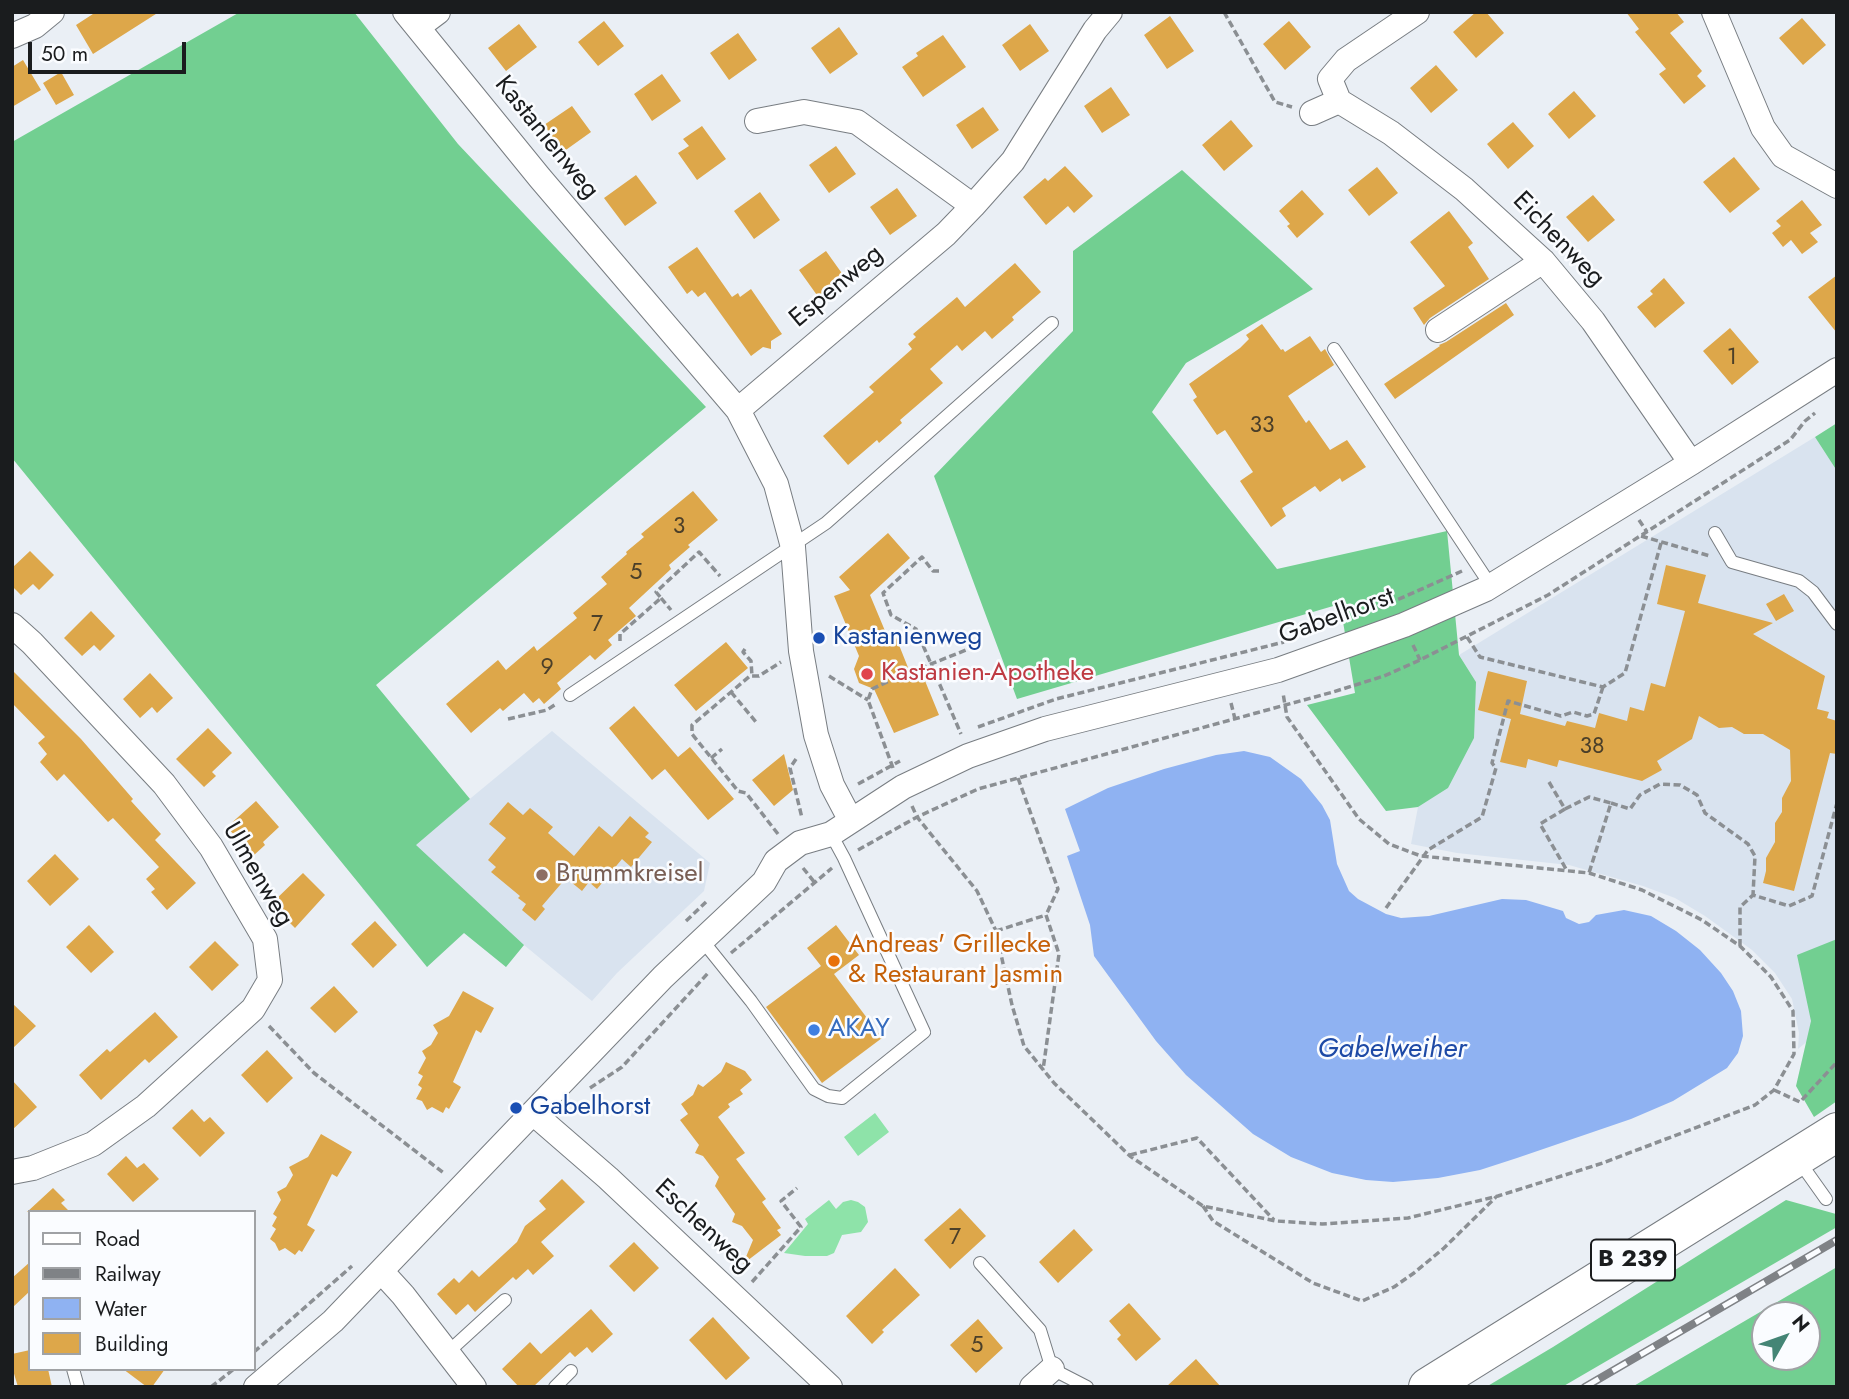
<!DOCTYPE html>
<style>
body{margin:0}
#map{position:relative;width:1849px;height:1399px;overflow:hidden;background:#eaeff5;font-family:Jost,sans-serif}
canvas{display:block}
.frame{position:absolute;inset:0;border:14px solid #1a1c1e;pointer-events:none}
.legend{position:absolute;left:28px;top:1210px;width:228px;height:161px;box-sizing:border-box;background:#fafcff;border:2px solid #a0a2a5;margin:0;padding:9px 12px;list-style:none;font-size:21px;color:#1a1c1e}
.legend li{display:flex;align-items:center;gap:14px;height:35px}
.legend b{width:35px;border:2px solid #a0a2a5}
.north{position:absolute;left:1751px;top:1301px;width:70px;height:70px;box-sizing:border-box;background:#fafcff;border:2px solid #a0a2a5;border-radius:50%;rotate:50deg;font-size:19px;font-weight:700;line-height:28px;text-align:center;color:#1a1c1e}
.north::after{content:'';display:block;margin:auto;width:24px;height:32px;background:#448575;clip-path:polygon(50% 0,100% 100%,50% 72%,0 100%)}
.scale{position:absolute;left:28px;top:42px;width:158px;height:32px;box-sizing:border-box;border:4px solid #1a1c1e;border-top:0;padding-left:9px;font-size:21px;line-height:24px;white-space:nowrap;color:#1a1c1e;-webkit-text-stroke:5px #fafcff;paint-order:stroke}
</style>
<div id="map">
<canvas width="1849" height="1399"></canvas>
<div class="frame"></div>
<ul class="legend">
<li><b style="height:9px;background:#fff"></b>Road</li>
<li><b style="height:9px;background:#7f8286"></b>Railway</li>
<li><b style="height:19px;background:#8fb2f2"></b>Water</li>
<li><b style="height:19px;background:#dda74a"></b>Building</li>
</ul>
<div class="north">N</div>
<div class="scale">50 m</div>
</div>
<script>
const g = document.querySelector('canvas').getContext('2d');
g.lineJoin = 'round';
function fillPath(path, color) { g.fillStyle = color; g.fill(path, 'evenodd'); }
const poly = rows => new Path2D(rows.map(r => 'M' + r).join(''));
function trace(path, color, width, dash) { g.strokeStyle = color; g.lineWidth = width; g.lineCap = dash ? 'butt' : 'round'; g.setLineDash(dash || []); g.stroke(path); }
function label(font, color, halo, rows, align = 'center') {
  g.font = font + ' Jost,sans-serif'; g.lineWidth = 5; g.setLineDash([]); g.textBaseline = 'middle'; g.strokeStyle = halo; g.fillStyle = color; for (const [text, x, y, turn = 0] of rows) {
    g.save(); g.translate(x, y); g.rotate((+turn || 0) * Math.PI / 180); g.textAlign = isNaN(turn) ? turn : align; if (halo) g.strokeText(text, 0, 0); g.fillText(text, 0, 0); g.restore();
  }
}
fillPath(poly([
 [1815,437,1837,471,1837,1017,1798,1049,1799,1033,1792,999,1775,973,1752,950,1705,916,1675,898,1643,886,1569,865,1457,853,1411,844,1418,807,1448,788,1476,682,1459,655],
 [552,731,710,863,704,891,617,973,592,1001,524,945,506,967,464,933,427,967,362,888]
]), '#d9e3ef');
fillPath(poly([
 [875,1113,889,1132,858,1156,844,1137],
 [829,1200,836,1209,843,1202,851,1200,858,1202,865,1207,868,1222,861,1232,842,1235,834,1253,827,1256,805,1256,784,1253,808,1224,805,1219]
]), '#8ee3a9');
fillPath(poly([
 [240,12,354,12,458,144,706,407,376,685,470,799,416,845,524,945,506,967,464,933,427,967,12,458,12,142],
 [1182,170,1313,289,1186,363,1152,412,1277,569,1447,531,1459,655,1476,682,1474,738,1448,788,1418,807,1386,811,1307,705,1355,693,1340,604,1017,699,934,476,1073,331,1073,251],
 [1837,423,1837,471,1815,437],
 [1837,939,1837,1101,1814,1117,1796,1086,1811,1021,1797,955],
 [1786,1200,1836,1214,1837,1212,1837,1227,1562,1387,1486,1387,1553,1347],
 [1837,1267,1837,1384,1834,1387,1632,1387],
 [1807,1315,1807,1357,1765,1357,1765,1315]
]), '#72cf91');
fillPath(poly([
 [1244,751,1270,757,1301,779,1322,805,1330,820,1337,864,1349,891,1358,899,1386,914,1401,918,1429,916,1502,899,1526,900,1563,911,1566,918,1579,924,1589,922,1596,915,1624,910,1651,916,1676,931,1700,950,1721,973,1733,991,1741,1011,1743,1036,1738,1053,1727,1068,1673,1101,1631,1119,1517,1158,1480,1170,1438,1178,1393,1182,1366,1180,1332,1173,1291,1157,1253,1134,1186,1075,1156,1041,1094,956,1090,925,1067,856,1080,851,1065,809,1108,788,1164,769,1216,755]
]), '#8fb2f2');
fillPath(poly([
 [96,12,159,12,93,54,76,25],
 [1476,12,1486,12,1504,33,1476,58,1453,32],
 [1626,12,1676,12,1684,22,1670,33,1702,71,1697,76,1706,86,1684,104,1659,74,1666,69,1635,32,1639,29],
 [1170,16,1194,51,1167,69,1144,35],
 [1802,18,1826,45,1803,65,1779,38],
 [604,21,624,46,598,66,578,42],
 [1289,21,1311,47,1285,70,1263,44],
 [519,24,537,47,506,71,488,48],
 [1030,24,1049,51,1020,71,1002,45],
 [839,27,858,54,830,74,811,48],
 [738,33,757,60,729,80,710,53],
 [943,35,966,67,923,97,902,67,918,56,916,53],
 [23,60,41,90,12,107,12,67],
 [1436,65,1458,90,1431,113,1410,88],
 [61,72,74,95,56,105,43,83],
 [662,74,681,101,652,121,634,94],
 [1111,87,1130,115,1102,133,1084,106],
 [1574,91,1596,116,1569,139,1548,114],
 [572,106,591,132,563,152,544,125],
 [983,107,999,130,972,149,956,125],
 [1231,120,1253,146,1224,171,1202,145],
 [1513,122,1534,146,1508,169,1487,144],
 [702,126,726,159,697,180,678,153,689,146,683,139],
 [836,146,856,174,829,193,809,165],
 [1734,157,1760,189,1730,213,1703,182],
 [1065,166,1093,196,1074,213,1068,206,1046,225,1023,197,1045,178,1048,181],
 [1377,167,1398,193,1369,216,1348,190],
 [636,175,657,203,625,226,604,198],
 [897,188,917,216,890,235,870,207],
 [1302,190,1324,214,1297,238,1287,226,1290,224,1279,211],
 [760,192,780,220,754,239,734,211],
 [1593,195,1615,220,1588,242,1566,217],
 [1802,200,1822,225,1810,233,1818,242,1802,254,1791,240,1783,247,1772,233,1781,226,1776,221],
 [1449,211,1473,243,1468,247,1489,279,1430,318,1424,325,1413,308,1445,286,1410,242],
 [697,247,732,297,738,293,740,297,751,289,782,334,771,341,771,349,763,347,751,356,705,292,698,297,692,290,687,294,668,267],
 [826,251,846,279,819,298,799,270],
 [1015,263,1041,292,1012,317,1014,320,992,339,985,331,962,351,957,345,930,369,943,383,900,420,902,423,879,443,877,440,848,465,823,436,874,392,869,387,912,349,908,344,916,337,913,334,957,297,965,307],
 [1837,275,1837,333,1808,297],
 [1664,278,1685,303,1655,328,1637,307,1653,294,1650,291],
 [1506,303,1514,315,1395,399,1384,384,1440,346,1439,345,1446,342],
 [1262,324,1281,350,1283,349,1285,352,1310,336,1321,352,1325,349,1334,365,1288,396,1306,423,1309,420,1330,450,1347,440,1366,467,1342,482,1340,478,1320,492,1315,486,1282,508,1286,516,1271,527,1240,481,1253,472,1225,430,1217,435,1193,400,1197,397,1189,384,1240,348,1249,339,1246,335],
 [1730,328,1759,362,1732,385,1703,351],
 [693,491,718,520,688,545,690,547,669,565,671,569,629,608,636,616,608,640,612,645,595,660,590,655,557,683,561,689,544,704,539,698,533,703,524,693,503,711,500,708,471,733,446,704,498,660,506,670,534,646,537,651,577,618,573,613,607,584,601,577,627,554,626,552,644,537,641,534],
 [888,533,910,558,870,595,888,638,895,635,911,675,921,671,939,715,894,733,874,689,859,683,854,669,859,656,834,596,850,590,839,577],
 [30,551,54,575,39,590,33,584,21,595,12,586,12,568],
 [1666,565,1706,575,1698,603,1773,623,1753,634,1825,676,1817,709,1829,712,1827,718,1837,721,1837,754,1830,753,1794,891,1763,883,1766,871,1766,858,1775,842,1775,823,1782,812,1782,798,1791,781,1790,750,1763,734,1744,734,1732,727,1719,728,1699,716,1692,739,1657,761,1662,770,1642,781,1559,760,1557,767,1528,759,1526,768,1500,762,1511,719,1478,710,1488,671,1527,681,1520,714,1565,726,1567,721,1595,728,1599,713,1627,721,1630,707,1644,711,1651,683,1665,687,1685,611,1657,604],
 [1784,594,1794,611,1776,621,1766,604],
 [91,611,115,636,100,651,94,645,82,656,64,638],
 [726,642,748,668,696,711,674,685],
 [12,670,81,739,133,799,131,801,161,834,155,840,196,883,167,910,151,892,155,889,146,879,159,867,113,818,108,822,64,774,57,781,40,762,47,754,38,743,45,737,12,703],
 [150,673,173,698,157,713,152,707,140,718,123,699],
 [634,706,678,757,690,747,734,799,708,820,665,769,652,780,609,728],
 [208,728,232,753,212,772,216,776,204,787,176,759],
 [784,754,793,790,774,806,752,780],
 [256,801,279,827,263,842,265,845,253,856,227,827],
 [508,802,523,815,530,808,553,827,548,833,574,856,599,826,612,837,630,816,649,833,645,837,652,842,631,867,622,859,597,889,589,882,582,891,566,878,542,906,545,909,535,921,522,910,526,904,518,898,520,896,491,872,496,867,488,860,506,838,489,824],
 [55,854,79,879,50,906,27,881],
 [303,873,325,895,295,928,271,904],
 [375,921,397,945,373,968,351,944],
 [89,925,114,952,91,973,66,947],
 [836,925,859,955,834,974,882,1038,822,1083,766,1007,821,966,807,948],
 [215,941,239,965,212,991,189,967],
 [334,986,358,1012,335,1033,310,1008],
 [463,991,494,1008,481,1033,476,1030,453,1082,461,1087,449,1109,446,1107,443,1113,432,1107,427,1110,422,1101,416,1099,422,1088,418,1085,423,1076,418,1073,426,1058,422,1051,431,1045,438,1033,433,1025,449,1016],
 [12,1003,36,1026,12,1049],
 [155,1012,178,1037,149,1063,145,1059,101,1100,79,1075,107,1049,110,1052],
 [267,1050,293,1078,267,1103,241,1075],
 [726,1062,745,1071,752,1080,740,1090,743,1094,728,1104,730,1107,718,1117,745,1153,736,1159,766,1199,762,1202,781,1228,777,1230,781,1235,743,1264,753,1240,742,1226,732,1222,735,1214,715,1186,719,1177,703,1156,695,1153,699,1145,680,1120,688,1114,681,1104,693,1095,698,1084,703,1087,721,1072],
 [12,1080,37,1107,12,1130],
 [192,1109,204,1122,210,1117,225,1133,200,1157,172,1128],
 [321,1134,352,1152,337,1177,332,1174,307,1225,315,1230,302,1252,299,1250,295,1255,285,1248,279,1251,275,1243,270,1239,276,1229,272,1226,277,1217,273,1214,281,1200,277,1192,286,1187,293,1175,289,1167,308,1157],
 [126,1156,137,1168,144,1163,159,1179,133,1202,107,1174],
 [562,1179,585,1202,541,1242,554,1256,533,1275,528,1269,516,1280,513,1277,475,1312,468,1304,456,1315,437,1294,454,1278,459,1283,472,1270,479,1277,517,1242,525,1226,546,1209,539,1201],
 [53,1188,65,1200,61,1203,70,1212,27,1212],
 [960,1208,986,1236,950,1269,924,1240],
 [1074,1229,1093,1250,1058,1283,1039,1262],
 [634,1242,659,1268,634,1292,609,1266],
 [30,1262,30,1291,12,1308,12,1278],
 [895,1268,920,1295,882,1330,884,1332,872,1344,846,1316],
 [1129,1303,1161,1339,1136,1361,1117,1339,1121,1335,1109,1321],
 [591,1309,613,1334,592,1353,587,1347,575,1357,570,1352,533,1387,519,1387,502,1369,530,1342,541,1354],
 [713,1317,750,1358,726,1380,689,1340],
 [978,1319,1003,1348,976,1373,950,1345],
 [30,1350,30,1369,48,1369,52,1387,18,1387,12,1367,12,1354],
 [1196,1359,1221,1387,1166,1387],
 [123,1369,165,1369,152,1387,147,1387]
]), '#dda74a');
const lane = poly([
 [1334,349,1491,586],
 [1715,533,1732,562,1799,581,1813,592,1837,624],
 [570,695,826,523,1052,323],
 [702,940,751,1001,814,1089,828,1096,842,1098,924,1032,844,858,831,834],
 [1799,1161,1826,1199],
 [980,1263,1040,1330,1052,1369,1087,1387],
 [447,1353,505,1300],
 [73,1369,78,1387],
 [555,1387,571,1371]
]);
const street = poly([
 [405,12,540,178,738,410,776,484,793,547,801,651,816,735,832,785,851,821],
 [1417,12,1346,60,1330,79,1339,101,1391,133,1464,189,1543,261,1593,321,1691,463],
 [1714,12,1763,128,1783,156,1837,186],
 [418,27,438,12],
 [12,36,35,26,52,12],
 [1312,113,1339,101],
 [757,121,804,112,857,122,973,206],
 [1438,330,1543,261],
 [738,410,946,234,973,206,1013,161,1095,30,1110,12],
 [12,625,32,643,164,784,211,847,265,939,270,980,253,1009,146,1106,93,1144,33,1168,12,1172],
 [533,1113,608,1178,830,1387],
 [382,1272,403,1295,474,1387],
 [256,1387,333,1321,663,977,764,882,776,861,800,843,831,834,903,787,968,756,1045,729,1278,670,1404,625,1486,589,1691,463,1837,370],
 [1032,1387,1052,1369]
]);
const primary = poly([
 [1428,1387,1837,1132]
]);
trace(lane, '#787d82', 14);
trace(street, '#787d82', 26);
trace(primary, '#787d82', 40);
trace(poly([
 [1224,12,1275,102,1292,107],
 [1639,520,1647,532],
 [1641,536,1710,556],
 [939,571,933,571,922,557,883,593,891,615,916,629,961,734],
 [661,598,671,610],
 [1379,608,1462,571],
 [1467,637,1480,657,1603,687,1625,673,1661,543],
 [620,641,620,634,661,598,656,592,699,552,720,576],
 [1413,645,1420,660],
 [745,649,743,652,751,661,752,676],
 [829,676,868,700],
 [731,692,756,722],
 [1231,703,1235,719],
 [508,719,547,710,556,704],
 [978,727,1056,699,1284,642],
 [711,758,722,749],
 [796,759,790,768,802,818],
 [893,768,868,700,872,689,891,680,966,650],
 [1018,778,1058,889,1046,915],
 [1549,782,1565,809,1540,824,1566,869],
 [858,784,900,761],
 [1611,803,1630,809,1640,795,1660,784,1680,785,1697,795,1705,813,1748,844,1755,856,1753,895],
 [912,806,917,817,977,891,996,931,1012,1005,1024,1046,1054,1083,1130,1156,1203,1206,1276,1221,1322,1224,1408,1218,1498,1196,1603,1163,1755,1105,1774,1090,1794,1054,1793,1011,1771,977,1740,946,1702,920,1642,890,1589,873,1421,856,1389,844,1359,819,1287,717,1283,693],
 [1565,809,1589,797,1611,803,1589,873],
 [778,834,746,793,738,791,692,734,692,725,750,676,759,676,781,662],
 [858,850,917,817,978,789,1333,692,1384,676,1420,660,1548,595,1790,440,1805,421,1815,413],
 [803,868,815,883],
 [1386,908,1428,850,1482,817,1496,768,1492,763,1508,701,1561,716,1573,712,1587,716,1594,714,1603,687],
 [686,921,706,902],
 [996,931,1046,915,1059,954,1043,1070],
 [1740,946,1740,907,1753,895,1789,906,1812,896,1837,803],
 [731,953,832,868],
 [269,1026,314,1073,445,1174],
 [590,1088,622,1067,709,972],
 [1774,1090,1800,1102,1837,1062],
 [1130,1155,1197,1138,1274,1220],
 [1203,1206,1213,1221,1313,1283,1362,1301,1394,1287,1414,1273,1444,1248,1496,1197],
 [752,1282,801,1227,781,1201,797,1188],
 [254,1352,352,1266],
 [211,1387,234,1369]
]), '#8b8f93', 3.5, [7, 3.5]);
trace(lane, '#fff', 12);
trace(street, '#fff', 24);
trace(primary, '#fff', 38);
const rail = poly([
 [1585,1387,1837,1240]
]);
trace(rail, '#7f8286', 8);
trace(rail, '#fafcff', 5, [16]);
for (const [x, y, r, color] of [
 [819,638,7,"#1a4fb4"],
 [867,674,7,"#e0444e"],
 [542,875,7,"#8d6e63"],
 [834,961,7,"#e8710a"],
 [814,1030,7,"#3f7fe0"],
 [516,1108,7,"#1a4fb4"]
]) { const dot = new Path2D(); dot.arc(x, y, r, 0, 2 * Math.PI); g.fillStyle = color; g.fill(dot); trace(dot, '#fafcff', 2.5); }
label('23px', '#4b3f29', null, [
 ["1",1732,358],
 ["33",1262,426],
 ["3",679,527],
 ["5",636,573],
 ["7",597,625],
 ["9",547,668],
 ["38",1592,747],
 ["7",955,1238],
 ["5",977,1346]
]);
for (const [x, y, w] of [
 [1633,1260,84]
]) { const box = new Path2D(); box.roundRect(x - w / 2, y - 20.5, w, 41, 5); g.fillStyle = '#fafcff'; g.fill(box); trace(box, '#1a1c1e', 2); }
label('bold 24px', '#1a1c1e', null, [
 ["B 239",1633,1260]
]);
label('26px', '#1a1c1e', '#fafcff', [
 ["Kastanienweg",546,138,51],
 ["Eichenweg",1558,240,46],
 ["Espenweg",837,287,-40],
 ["Gabelhorst",1337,617,-20],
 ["Ulmenweg",257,875,60],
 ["Eschenweg",703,1227,43]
]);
label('26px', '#164399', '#fafcff', [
 ["Kastanienweg",833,638],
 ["Gabelhorst",530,1108]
], 'left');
label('26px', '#be3a42', '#fafcff', [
 ["Kastanien-Apotheke",881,674]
], 'left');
label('26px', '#785e54', '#fafcff', [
 ["Brummkreisel",556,875]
], 'left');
label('26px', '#c56008', '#fafcff', [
 ["Andreas' Grillecke",848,946],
 ["& Restaurant Jasmin",848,976]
], 'left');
label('26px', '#366cbe', '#fafcff', [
 ["AKAY",828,1030]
], 'left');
label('italic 28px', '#1e4aa6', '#fafcff', [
 ["Gabelweiher",1392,1050]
]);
</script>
